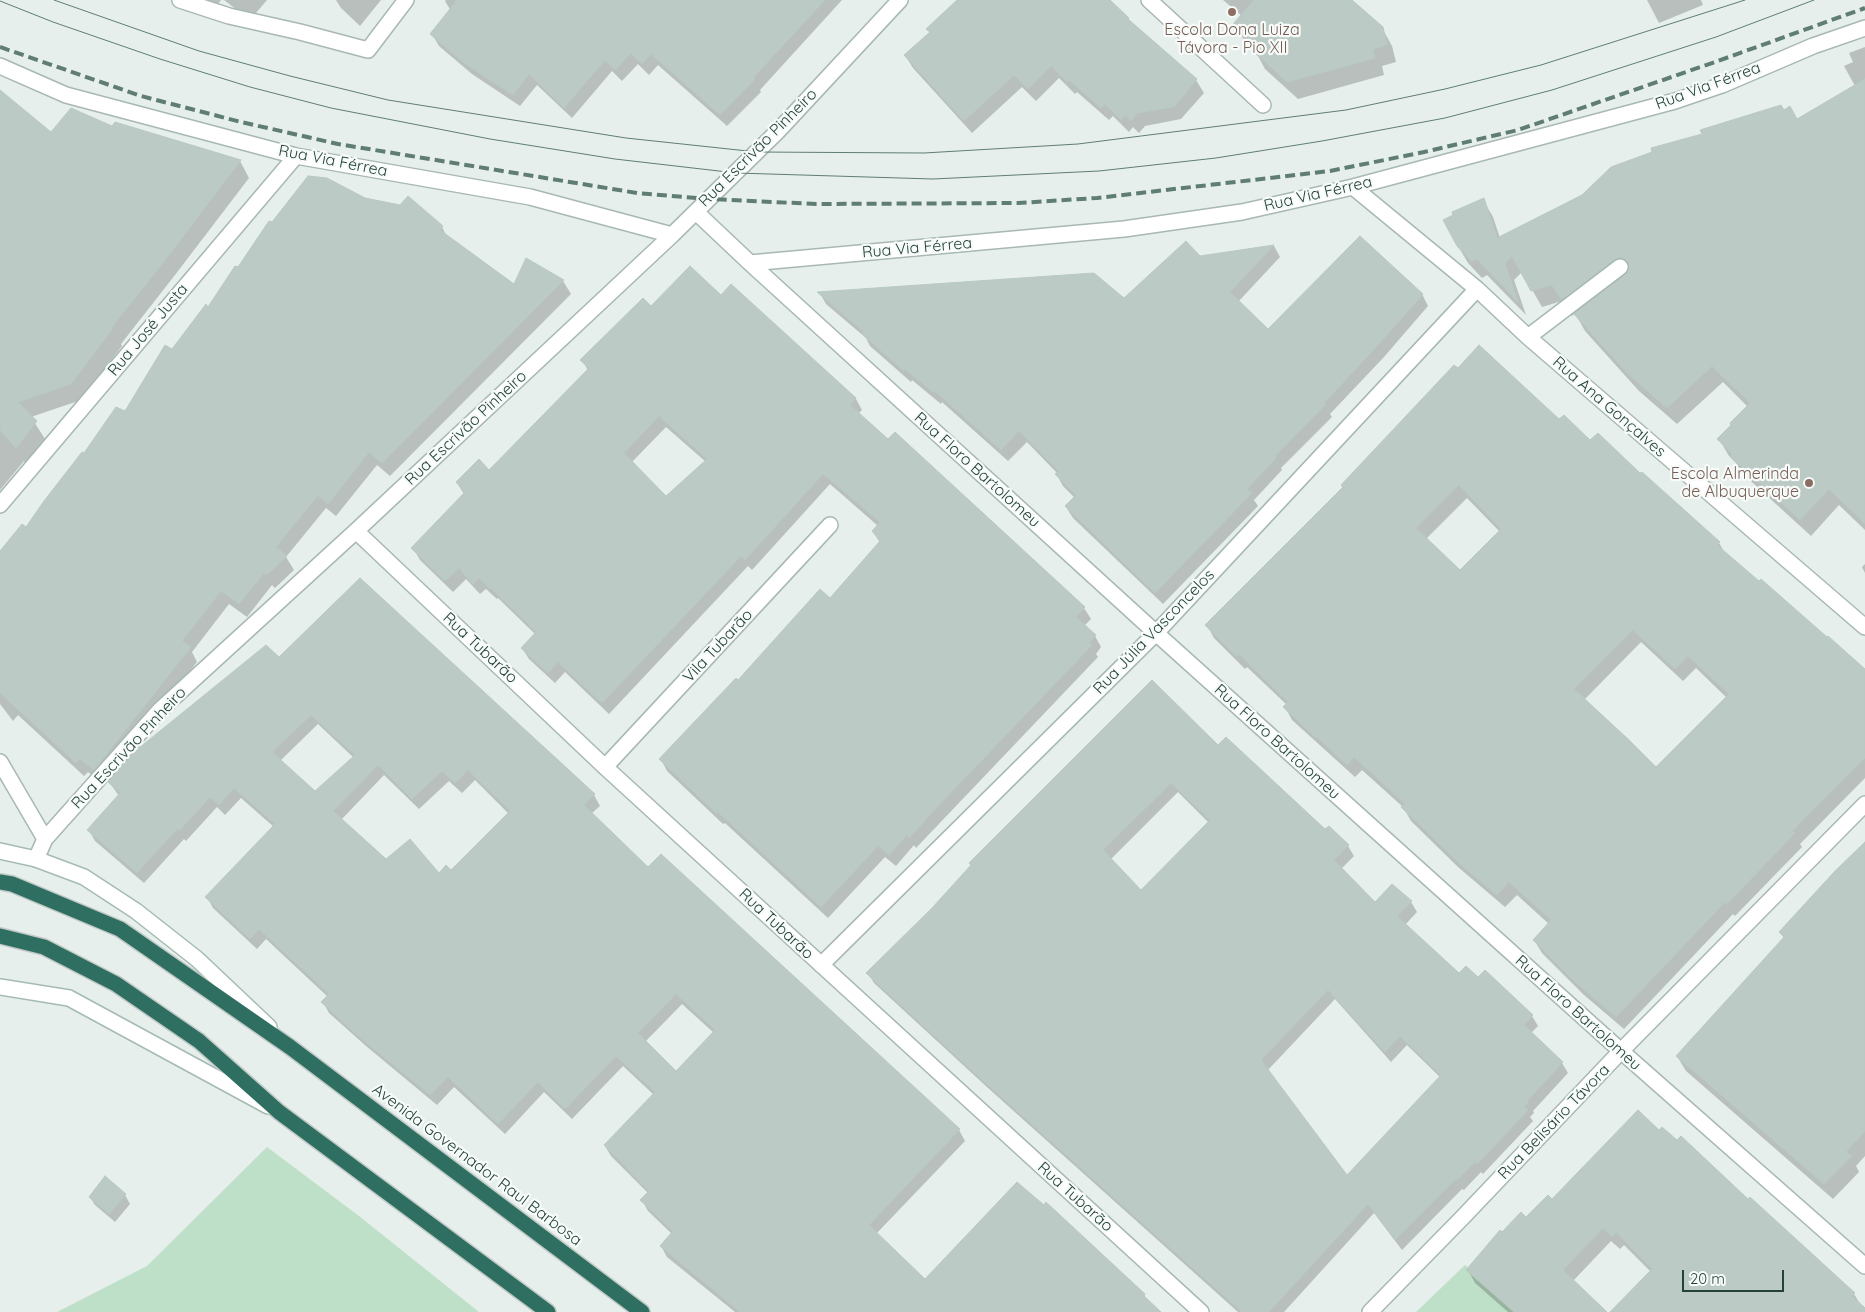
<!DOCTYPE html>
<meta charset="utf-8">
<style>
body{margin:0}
#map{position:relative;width:1865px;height:1312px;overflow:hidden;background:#e6efeb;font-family:Quicksand,sans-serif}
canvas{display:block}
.scale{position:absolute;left:1682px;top:1270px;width:102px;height:22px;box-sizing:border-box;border:2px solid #24423a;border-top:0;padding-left:6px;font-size:15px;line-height:18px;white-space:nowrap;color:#24423a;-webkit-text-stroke:4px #f7fbf9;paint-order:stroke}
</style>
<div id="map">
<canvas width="1865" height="1312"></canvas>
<div class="scale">20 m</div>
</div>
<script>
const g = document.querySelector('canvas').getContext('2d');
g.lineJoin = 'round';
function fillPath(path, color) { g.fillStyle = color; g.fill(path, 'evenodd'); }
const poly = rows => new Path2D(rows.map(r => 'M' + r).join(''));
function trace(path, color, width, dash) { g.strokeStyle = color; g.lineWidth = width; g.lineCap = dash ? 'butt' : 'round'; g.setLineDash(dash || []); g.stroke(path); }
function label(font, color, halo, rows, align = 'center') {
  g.font = font + ' Quicksand,sans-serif'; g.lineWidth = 4.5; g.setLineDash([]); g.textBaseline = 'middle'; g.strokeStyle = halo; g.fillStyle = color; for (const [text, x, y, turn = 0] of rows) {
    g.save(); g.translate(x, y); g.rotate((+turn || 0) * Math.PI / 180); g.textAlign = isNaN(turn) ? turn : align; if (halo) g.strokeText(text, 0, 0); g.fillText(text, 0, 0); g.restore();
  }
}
fillPath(poly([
 [267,1147,359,1216,479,1312,57,1312,147,1266],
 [1465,1265,1517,1312,1416,1312]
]), '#bfe0c8');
fillPath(poly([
 [187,0,221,0,213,10],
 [224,0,267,0,250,20],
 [336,0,381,0,360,26,341,8],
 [446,0,842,0,760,90,761,92,727,126,658,65,649,75,638,64,622,81,612,71,572,118,537,85,520,106,472,74,439,46,432,34,451,11,445,1],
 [957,0,1109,0,1128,19,1132,25,1196,80,1204,93,1181,119,1145,126,1139,133,1133,127,1129,132,1113,116,1109,120,1077,92,1075,94,1059,78,1036,101,1022,87,972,133,913,68,905,55,930,33,928,29],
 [1223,0,1350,0,1382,28,1392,46,1396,62,1382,66,1384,75,1298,99,1265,69,1256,52,1245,42,1235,24,1242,16],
 [1647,0,1701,0,1703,5,1659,23],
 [1865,47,1865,530,1839,505,1811,536,1742,473,1736,463,1729,456,1719,439,1748,407,1723,382,1677,424,1639,391,1585,331,1575,313,1572,316,1562,301,1542,307,1522,272,1514,280,1526,315,1487,275,1482,278,1468,263,1458,246,1483,200,1493,217,1500,238,1784,111,1797,121,1855,86,1844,66,1853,62,1849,53],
 [0,91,51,134,112,127,240,161,249,178,175,275,121,344,122,346,81,400,31,417,45,439,26,464,24,461,0,490],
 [365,200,442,227,447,237,515,286,526,260,563,281,571,294,390,476,377,465,336,516,326,508,286,557,294,570,275,588,272,585,247,617,229,604,192,652,197,662,102,783,88,772,84,776,18,715,13,721,0,704,0,553,27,529,84,454,125,413,173,351,209,309,272,224],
 [1274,246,1280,257,1238,302,1268,331,1422,294,1428,306,1384,357,1330,414,1332,417,1281,468,1282,470,1254,500,1258,506,1163,604,1073,518,1066,507,1075,498,1063,486,1057,475,1058,474,1027,442,1008,461,942,402,941,404,912,380,911,382,870,346,866,338,826,304,820,293,1124,299,1199,258],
 [731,286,856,399,862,410,858,414,1084,608,1091,619,1084,626,1095,636,1101,647,1096,654,1098,657,916,848,914,845,896,866,885,857,828,918,725,823,723,824,667,771,661,759,738,682,830,600,880,543,873,531,878,526,830,484,752,570,748,566,609,714,565,672,555,683,529,659,522,648,535,634,498,598,497,599,486,589,480,594,466,579,453,592,420,560,413,548,464,494,457,483,489,472,588,370,582,360,651,308,721,297],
 [666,427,706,462,666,498,631,463],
 [1559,421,1640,475,1642,473,1719,543,1725,553,1865,672,1865,778,1800,844,1802,847,1735,916,1733,914,1624,1029,1584,995,1542,953,1534,940,1549,924,1517,895,1505,907,1458,867,1411,821,1403,807,1362,770,1355,777,1292,720,1285,707,1287,705,1247,667,1245,669,1214,638,1207,625,1343,488,1342,485],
 [1467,498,1500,532,1460,572,1426,539],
 [1641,642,1683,681,1696,668,1727,698,1656,769,1584,700],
 [1865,564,1865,573,1862,567],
 [279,659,594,795,600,806,591,814,648,869,959,1130,965,1141,876,1234,925,1281,1046,1204,1144,1295,1148,1302,1159,1312,735,1312,667,1257,661,1246,672,1234,648,1211,642,1200,648,1193,611,1156,605,1146,654,1095,623,1066,572,1119,544,1092,505,1134,454,1087,437,1105,366,1046,329,1013,323,1002,328,997,266,939,257,949,213,908,207,897,274,827,241,798,225,815,217,807,186,841,184,839,144,883,95,841,89,830,119,796,110,783],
 [318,724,354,758,315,793,280,761],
 [384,775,419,809,449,781,462,793,475,780,509,814,451,871,438,874,386,860,341,820],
 [682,1004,714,1033,676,1073,645,1042],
 [1218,747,1325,831,1329,828,1348,846,1354,856,1341,869,1375,903,1411,902,1417,912,1405,925,1459,975,1478,979,1532,1016,1538,1026,1531,1033,1562,1063,1568,1073,1533,1111,1534,1113,1530,1117,1533,1121,1483,1174,1481,1172,1464,1190,1462,1189,1402,1250,1374,1213,1284,1312,1238,1312,988,1088,874,983,868,973],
 [1178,792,1209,823,1141,891,1110,860],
 [1335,999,1391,1062,1407,1045,1441,1078,1346,1177,1267,1071],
 [1865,843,1865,1156,1856,1166,1859,1172,1833,1199,1686,1071,1677,1056,1784,939,1781,932],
 [1659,1131,1748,1200,1854,1294,1865,1312,1612,1312,1651,1272,1624,1245,1620,1249,1611,1241,1573,1281,1605,1312,1508,1312,1475,1283,1468,1270,1502,1233],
 [125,1195,130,1204,115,1222,95,1205,90,1197]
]), '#0003');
const building = poly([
 [457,0,825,0,753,78,755,79,720,115,651,54,642,64,631,53,615,70,605,60,564,108,529,74,513,95,464,63,430,34,457,0],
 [957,0,1110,0,1129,18,1128,19,1197,79,1174,107,1137,113,1131,121,1125,115,1121,120,1105,104,1101,108,1069,80,1067,82,1051,66,1028,89,1014,75,964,121,904,55,930,32,926,29,957,0],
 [1254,0,1352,0,1383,27,1387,45,1373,49,1375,58,1287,82,1254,52,1258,47,1233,24,1254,0],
 [1865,79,1865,524,1829,489,1800,520,1730,456,1732,454,1717,439,1731,425,1730,423,1750,403,1712,366,1667,408,1628,374,1574,314,1626,274,1629,266,1627,261,1619,258,1614,260,1562,300,1552,285,1531,291,1512,256,1505,263,1518,302,1477,259,1472,262,1457,246,1443,220,1453,215,1452,212,1484,198,1497,238,1582,195,1611,167,1652,152,1651,148,1702,134,1700,130,1781,105,1784,110,1790,106,1797,119,1865,79],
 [0,90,51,132,71,108,112,126,115,122,241,160,166,259,112,327,113,328,71,384,18,402,37,421,16,448,0,430,0,90],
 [308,176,327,178,365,198,400,205,408,196,443,226,440,230,514,284,526,258,564,280,382,463,369,452,328,504,318,495,276,547,287,556,267,575,264,573,239,604,221,591,182,641,191,647,94,770,80,759,76,763,0,693,0,551,22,524,26,527,44,501,82,452,84,453,116,407,125,411,165,345,172,349,206,304,208,307,235,266,238,267,269,221,272,222,308,176],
 [1360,236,1423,294,1378,345,1324,403,1326,404,1275,456,1276,458,1247,489,1252,493,1155,593,1065,506,1076,495,1055,474,1059,471,1019,431,1001,450,935,391,934,393,905,369,904,371,862,334,864,332,817,292,1094,273,1124,298,1186,241,1200,256,1274,245,1230,292,1268,329,1360,236],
 [690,266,721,295,731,284,856,398,850,405,888,439,895,432,1085,607,1076,617,1096,635,1089,643,1092,645,938,806,909,838,907,835,889,855,878,846,821,907,718,812,716,813,659,759,736,678,738,680,820,589,830,598,880,541,872,531,880,522,823,474,745,560,741,556,602,703,558,662,548,673,521,648,536,632,491,588,490,589,479,578,473,584,459,568,445,581,411,548,465,492,456,482,479,459,489,470,589,368,580,360,643,298,651,306,690,266],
 [659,416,707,459,666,496,624,453,659,416],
 [1479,345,1559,419,1564,415,1590,440,1598,433,1640,473,1642,472,1720,542,1717,545,1759,581,1761,579,1827,637,1828,636,1865,669,1865,758,1792,831,1795,833,1727,904,1725,902,1616,1017,1575,982,1533,940,1551,920,1509,882,1497,895,1461,865,1401,807,1405,804,1354,757,1347,765,1317,737,1316,738,1283,707,1288,702,1239,654,1237,657,1205,625,1343,487,1341,485,1454,365,1458,368,1479,345],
 [1459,485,1501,529,1460,570,1416,528,1459,485],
 [1633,630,1675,669,1688,656,1729,694,1656,767,1628,739,1574,689,1633,630],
 [360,578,595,794,584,805,648,867,661,854,960,1129,869,1225,925,1279,1017,1182,1044,1205,1046,1202,1145,1294,1144,1296,1161,1312,740,1312,660,1246,673,1231,640,1200,649,1191,604,1145,655,1092,616,1056,565,1109,538,1082,498,1124,448,1077,430,1095,358,1036,321,1002,329,994,259,929,250,939,205,897,275,824,234,788,219,805,210,797,179,831,177,829,137,873,87,830,120,793,108,782,139,748,266,645,279,657,360,578],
 [311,715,355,755,315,791,272,752,311,715],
 [378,765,412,799,442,771,455,783,468,770,510,811,451,870,446,865,439,873,410,839,386,859,333,811,378,765],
 [676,994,715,1030,676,1071,638,1033,676,994],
 [1152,680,1218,745,1226,737,1325,829,1329,826,1349,845,1334,860,1375,902,1392,884,1412,901,1397,916,1459,973,1466,966,1478,977,1485,970,1533,1015,1524,1025,1563,1062,1528,1100,1529,1101,1524,1107,1528,1110,1487,1154,1477,1164,1475,1162,1457,1180,1456,1179,1395,1240,1368,1204,1269,1312,1242,1312,980,1078,866,973,932,908,971,865,969,863,1152,680],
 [1171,783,1210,820,1141,890,1103,850,1171,783],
 [1328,990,1385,1052,1400,1036,1441,1075,1347,1175,1261,1060,1328,990],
 [1865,842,1865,1131,1846,1152,1852,1156,1824,1184,1676,1056,1784,937,1779,932,1835,871,1865,842],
 [1638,1110,1659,1130,1662,1127,1677,1140,1681,1136,1748,1199,1750,1197,1855,1293,1852,1296,1865,1308,1865,1312,1610,1312,1652,1269,1616,1232,1612,1237,1603,1228,1563,1270,1607,1312,1514,1312,1466,1270,1500,1230,1502,1232,1521,1212,1526,1217,1548,1195,1552,1199,1638,1110],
 [105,1176,126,1194,109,1214,89,1197,105,1176]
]);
fillPath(building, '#bbcac4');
trace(building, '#b8c9c2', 1);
const street = poly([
 [180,0,229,16,300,32,368,50,406,0],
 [1149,0,1263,105],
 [0,66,66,95,296,156,530,197,672,235],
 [1353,187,1477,289,1528,337,1865,627],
 [696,212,750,263,1156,633,1621,1051,1865,1266],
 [750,263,1124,229,1242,212,1353,187,1675,101,1722,85,1813,46,1865,28],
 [1528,337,1620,267],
 [0,505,296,156],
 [356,531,605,767,1201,1312],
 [0,762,45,839],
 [605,767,830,525],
 [36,859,45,839,160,710,356,531,672,235,778,131,900,0],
 [821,965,1156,633,1477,289],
 [1370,1312,1463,1217,1621,1051,1865,804]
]);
const secondary = poly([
 [0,851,36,859,84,877,136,911,197,959,269,1027],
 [0,987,69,998,268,1106]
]);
const highway = poly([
 [0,882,12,884,120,929,290,1047,642,1312],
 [0,936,44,947,116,984,199,1041,279,1112,548,1312]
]);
trace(street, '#a8b8b2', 18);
trace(secondary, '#a4bbb3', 18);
trace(highway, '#c2cac8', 18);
trace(street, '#fff', 15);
trace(secondary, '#fff', 15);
trace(highway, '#2f6f62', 15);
trace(poly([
 [54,0,199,51,290,76,388,100,626,138,757,152,924,153,1078,144,1346,110,1445,89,1541,65,1745,0],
 [0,1,53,22,160,59,250,87,331,108,490,139,615,159,736,173,933,179,1099,171,1216,158,1322,141,1445,118,1552,90,1716,37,1814,0]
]), '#5f7d75', 1);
trace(poly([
 [0,47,141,96,241,122,338,144,637,193,709,199,816,204,1018,203,1097,198,1330,171,1424,152,1518,130,1715,62,1865,8]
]), '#5f7d75', 4, [10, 5]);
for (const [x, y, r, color] of [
 [1232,12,5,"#8d6e63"],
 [1809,483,5,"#8d6e63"]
]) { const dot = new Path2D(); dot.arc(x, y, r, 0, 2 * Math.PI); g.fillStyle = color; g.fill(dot); trace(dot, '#f7fbf9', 2); }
label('16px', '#785e54', '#f7fbf9', [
 ["Escola Dona Luiza",1232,30],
 ["Távora - Pio XII",1232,48],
 ["Escola Almerinda",1799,474,"right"],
 ["de Albuquerque",1799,492,"right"]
]);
label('16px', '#24423a', '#f7fbf9', [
 ["Rua Via Férrea",1708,86,-20],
 ["Rua Escrivão Pinheiro",758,148,-45],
 ["Rua Via Férrea",333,161,11],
 ["Rua Via Férrea",1318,194,-13],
 ["Rua Via Férrea",917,248,-5],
 ["Rua José Justa",148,330,-50],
 ["Rua Ana Gonçalves",1609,407,41],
 ["Rua Escrivão Pinheiro",466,428,-43],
 ["Rua Floro Bartolomeu",977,470,42],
 ["Rua Júlia Vasconcelos",1154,632,-46],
 ["Vila Tubarão",718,646,-47],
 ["Rua Tubarão",480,648,43],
 ["Rua Floro Bartolomeu",1277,742,42],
 ["Rua Escrivão Pinheiro",129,748,-47],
 ["Rua Tubarão",776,924,43],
 ["Rua Floro Bartolomeu",1578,1013,42],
 ["Rua Belisário Távora",1554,1122,-46],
 ["Avenida Governador Raul Barbosa",477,1165,37],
 ["Rua Tubarão",1075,1197,42]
]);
</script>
